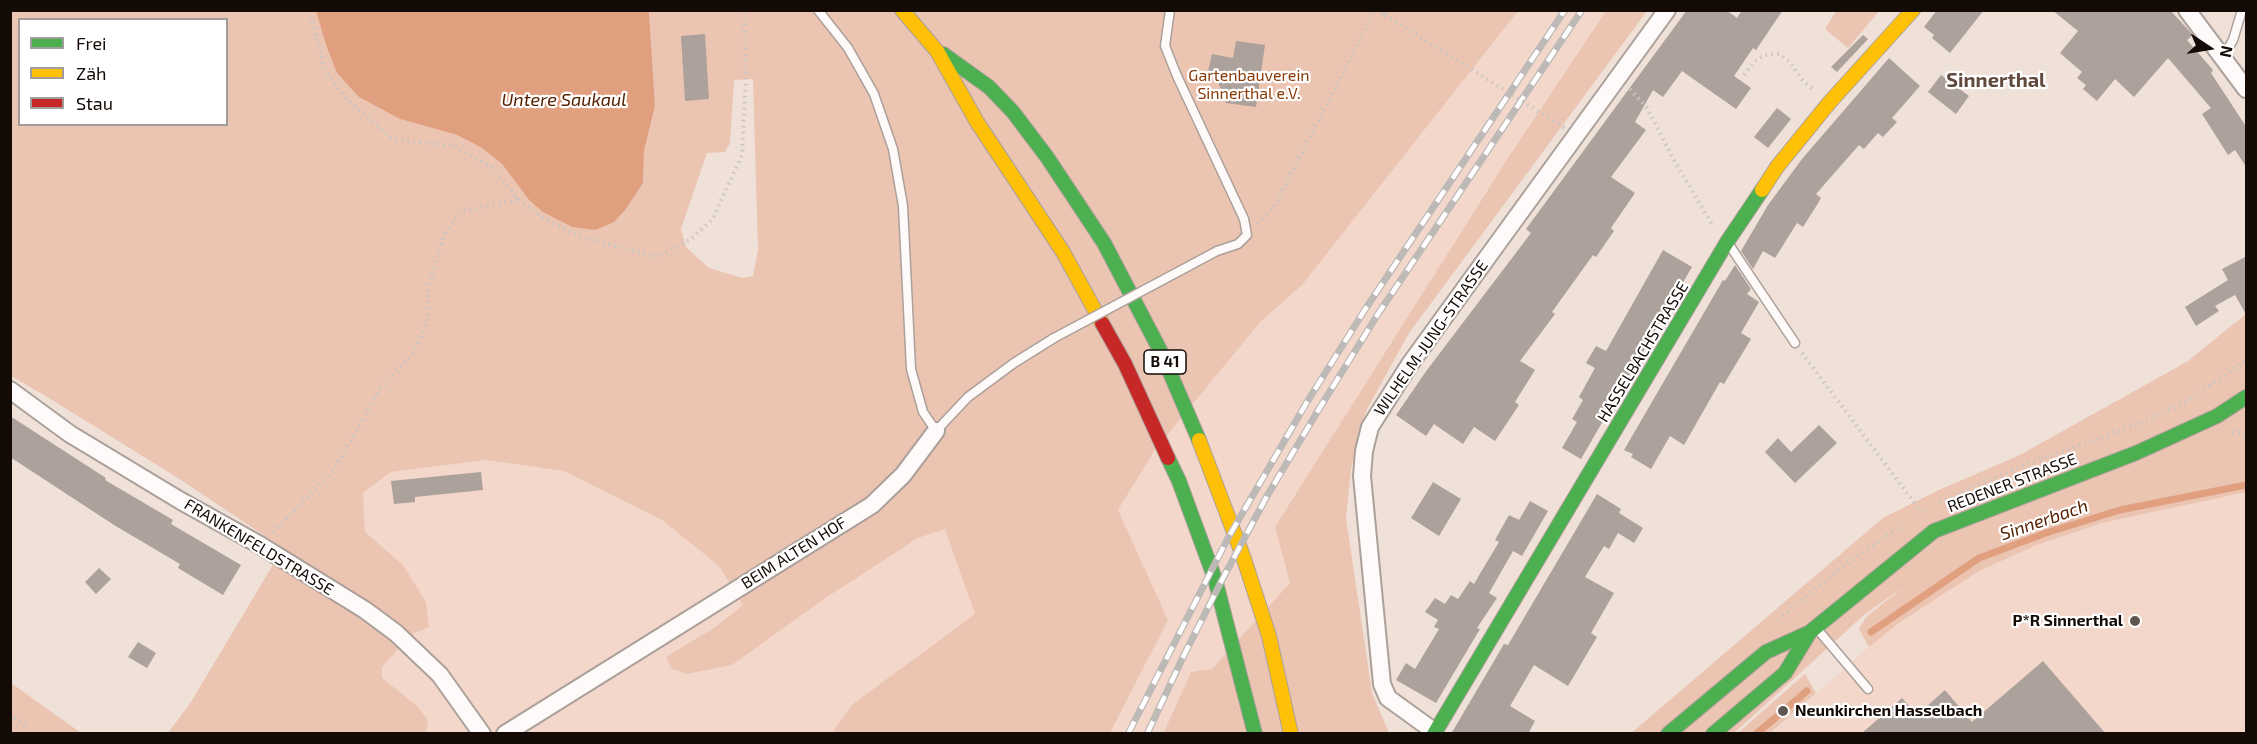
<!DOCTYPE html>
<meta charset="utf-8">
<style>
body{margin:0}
#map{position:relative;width:2257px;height:744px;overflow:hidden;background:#efe0d8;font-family:"Exo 2",sans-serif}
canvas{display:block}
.frame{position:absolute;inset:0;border:12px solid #140a06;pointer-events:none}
.legend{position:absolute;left:18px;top:18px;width:210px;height:108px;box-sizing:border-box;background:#fff;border:2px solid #a19d9b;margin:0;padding:8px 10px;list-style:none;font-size:18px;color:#140a06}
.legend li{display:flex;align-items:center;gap:12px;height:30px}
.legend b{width:30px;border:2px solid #a19d9b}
.north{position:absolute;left:2179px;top:18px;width:60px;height:60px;-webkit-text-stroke:4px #fff;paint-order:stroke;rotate:102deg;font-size:16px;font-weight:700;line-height:24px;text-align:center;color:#140a06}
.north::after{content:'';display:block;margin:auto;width:21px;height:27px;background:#140a06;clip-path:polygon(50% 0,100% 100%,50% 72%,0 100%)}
</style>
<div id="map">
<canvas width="2257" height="744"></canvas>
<div class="frame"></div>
<ul class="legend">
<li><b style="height:8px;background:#4caf50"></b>Frei</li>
<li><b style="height:8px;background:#ffc107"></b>Zäh</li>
<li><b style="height:8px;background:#c62828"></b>Stau</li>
</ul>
<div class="north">N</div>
</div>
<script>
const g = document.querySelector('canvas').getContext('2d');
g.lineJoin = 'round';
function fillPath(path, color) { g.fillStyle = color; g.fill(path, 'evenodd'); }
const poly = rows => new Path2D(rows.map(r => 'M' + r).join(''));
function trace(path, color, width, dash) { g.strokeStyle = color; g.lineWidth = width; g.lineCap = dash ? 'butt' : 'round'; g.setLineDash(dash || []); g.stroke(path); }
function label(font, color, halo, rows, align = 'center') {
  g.font = font + ' "Exo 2",sans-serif'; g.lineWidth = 4.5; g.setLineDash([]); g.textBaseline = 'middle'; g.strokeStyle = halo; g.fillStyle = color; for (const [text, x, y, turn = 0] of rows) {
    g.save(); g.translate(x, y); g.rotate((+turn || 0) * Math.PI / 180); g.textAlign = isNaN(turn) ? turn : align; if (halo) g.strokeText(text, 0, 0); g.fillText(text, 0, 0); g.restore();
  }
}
fillPath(poly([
 [1518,11,1606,11,1508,158,1275,527,1290,583,1212,669,1191,672,1163,733,1110,734,1168,620,1118,510,1153,451,1261,321,1302,285],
 [486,460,564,471,662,520,719,566,743,605,714,628,824,599,918,538,946,529,975,614,853,704,832,733,426,733,428,720,417,706,382,679,382,667,412,634,429,627,403,565,365,532,363,493,391,472],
 [2246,492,2246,733,1770,734,1869,647,1899,623,1979,571,2037,545,2102,523]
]), '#f2d7ca');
fillPath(poly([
 [11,11,316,11,325,42,400,119,457,135,482,148,502,164,529,200,596,230,614,222,626,209,643,183,644,151,655,106,649,11,1518,11,1302,285,1261,321,1154,451,1118,510,1168,620,1110,733,832,733,853,704,975,614,945,529,918,538,824,599,732,665,686,674,672,669,666,657,714,628,743,605,719,566,662,520,564,471,486,460,391,472,363,493,365,532,403,565,426,602,429,627,412,634,382,667,382,678,417,706,428,720,426,733,168,733,191,702,283,548,178,478,44,395,11,376],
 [20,20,226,20,226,124,20,124],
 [753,79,758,250,753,276,742,278,709,268,686,247,681,229,707,153,725,152,730,143,734,80],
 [1606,11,1647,11,1409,333,1366,411,1351,469,1346,518,1372,693,1389,733,1163,734,1191,672,1212,669,1290,583,1275,527,1508,158],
 [1836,11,1836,10,1879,11,1848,48,1825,29],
 [2246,314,2246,492,2102,523,2037,545,1979,571,1899,623,1869,647,1859,629,1866,617,1905,586,1865,614,1734,733,1630,734,1883,518,1939,490,2020,455,2188,361],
 [1805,674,1816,693,1770,733,1738,733],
 [10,683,11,683,81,733,11,733]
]), '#ebc4b2');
fillPath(poly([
 [316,11,649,11,655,106,644,151,643,183,626,209,614,222,596,230,572,227,543,212,529,200,502,164,482,148,457,135,400,119,359,97,337,73,325,42]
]), '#e0a080');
trace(poly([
 [1871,632,1979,558,2046,533,2120,510,2246,485],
 [1756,734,1807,691]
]), '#e0a080', 7);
fillPath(poly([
 [1687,10,1726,10,1737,18,1742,10,1783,10,1756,50,1753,48,1734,76,1751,88,1736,109,1682,71,1663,97,1653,90,1635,122,1646,130,1611,177,1635,193,1611,228,1614,231,1596,257,1593,255,1552,312,1555,314,1520,361,1535,370,1515,402,1519,405,1495,441,1474,427,1463,444,1434,424,1426,436,1396,415,1427,370,1531,233,1526,229],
 [1937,10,1984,10,1950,53,1932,38,1934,35,1924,27],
 [2052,10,2170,10,2193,35,2187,40,2213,70,2211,73,2247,128,2247,168,2235,150,2228,155,2202,114,2211,108,2168,58,2134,97,2115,79,2097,101,2083,89,2086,85,2077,78,2082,72,2060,53,2078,31],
 [705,34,709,99,685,101,681,36],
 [1863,35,1868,39,1837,72,1831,67],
 [1236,41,1265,45,1256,107,1226,103,1216,77,1207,75,1212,54,1233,58],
 [1889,58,1920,86,1892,118,1897,122,1883,137,1878,133,1864,149,1859,145,1816,194,1821,198,1817,205,1803,227,1797,223,1775,258,1763,251,1753,269,1741,251,1768,205,1802,159],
 [1941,75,1969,96,1956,114,1928,92],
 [1777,108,1791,119,1768,148,1754,137],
 [1663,250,1692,267,1581,459,1562,448,1577,422,1572,419,1583,400,1579,397,1595,368,1586,363,1596,346,1606,351],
 [2247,256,2247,316,2235,295,2215,306,2219,311,2196,326,2185,307,2228,280,2222,269],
 [1735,265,1751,289,1747,294,1759,302,1741,333,1751,339,1724,384,1720,382,1684,445,1670,436,1651,469,1631,457,1633,454,1624,450,1723,280,1725,281],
 [10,416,106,478,105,480,173,520,171,524,241,565,223,595,178,568,180,564,114,525,10,457],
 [1819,425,1837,443,1795,483,1765,452,1778,438,1791,452],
 [481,472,483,490,415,497,415,502,394,504,391,481],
 [1433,482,1461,499,1439,536,1411,518],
 [1597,494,1621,509,1619,513,1643,528,1634,543,1618,533,1609,549,1604,546,1585,577,1614,593,1591,633,1597,637,1568,686,1534,665,1510,706,1535,721,1528,734,1451,734,1504,644,1508,645],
 [1530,501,1548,511,1522,556,1513,551,1489,593,1497,598,1477,628,1480,629,1436,703,1396,680,1406,663,1415,669,1439,629,1434,627,1438,620,1425,612,1435,598,1445,604,1451,595,1458,599,1470,581,1474,584,1481,572,1499,542,1495,540,1509,515,1519,520],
 [99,568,111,579,96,594,85,582],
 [138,642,156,653,147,668,128,657],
 [2043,661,2106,734,1861,734,1902,698,1917,715,1945,690,1972,722]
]), '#ada19c');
const lane = poly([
 [818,10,848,48,874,94,893,149,903,206,911,369,923,412,936,431,968,397,1014,363,1054,338],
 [1170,10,1165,46,1177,76,1244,219,1247,235,1238,244,1217,251],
 [2223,57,2233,40,2242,10],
 [1730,246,1795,343],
 [1818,630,1868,689]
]);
const street = poly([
 [2187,10,2246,89],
 [10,390,70,434,181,501,260,545,365,610,396,633,440,675,482,734],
 [1435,732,1388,698,1382,684,1362,476,1364,451,1370,427,1410,364,1667,10],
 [505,734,872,505,903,475,936,431]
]);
const fast = poly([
 [943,54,989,87,1013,112,1047,157,1104,243,1161,352,1199,440],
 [1168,458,1179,481,1215,579,1255,734],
 [1434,734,1727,242,1762,190],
 [1668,734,1766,652,1810,632,1934,531,2136,453,2217,416,2246,397],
 [1713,734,1785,673,1810,632]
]);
const slow = poly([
 [902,10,937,51,977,122,1063,252,1102,323],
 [1762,190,1777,167,1829,103,1913,10],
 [1199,440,1243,556,1269,636,1291,734]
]);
const jam = poly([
 [1102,323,1125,364,1168,458]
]);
trace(lane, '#aca09a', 11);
trace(street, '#aca09a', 20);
trace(fast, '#aca09a', 16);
trace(slow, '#aca09a', 16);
trace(jam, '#aca09a', 16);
trace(poly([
 [310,10,325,70,346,98,392,139,454,146,492,167,518,199,543,218,582,237,658,257,691,239,712,220,742,155,746,75,744,10],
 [1378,10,1385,15],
 [1744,75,1755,61,1765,55,1779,54,1789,61,1803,81,1813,89],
 [1630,89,1647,108,1674,160,1713,226],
 [1258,224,1273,209,1375,10],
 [1802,353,1922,513],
 [2232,432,2246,434],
 [1940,502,2021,466,2136,425,2185,402,2246,361],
 [273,532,334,470,380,389,414,352,427,321,428,287,445,234,460,212,518,199],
 [1778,620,1835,572,1902,525],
 [10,714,26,727]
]), '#cac5c2', 4, [1.5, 4.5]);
trace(lane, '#fdfaf9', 8);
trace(street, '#fdfaf9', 16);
trace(fast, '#4caf50', 14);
trace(slow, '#ffc107', 14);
trace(jam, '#c62828', 14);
const rail = poly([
 [1128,734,1228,538,1307,402,1366,308,1565,10],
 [1147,734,1184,655,1223,578,1267,496,1319,409,1378,314,1582,10]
]);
trace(rail, '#bdb9b7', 7);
trace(rail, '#fff', 4.5, [14]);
const laneBridge = poly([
 [1054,338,1217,251]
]);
trace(laneBridge, '#aca09a', 11, []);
trace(poly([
 [1385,15,1565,128]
]), '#cac5c2', 4, [1.5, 4.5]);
trace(laneBridge, '#fdfaf9', 8);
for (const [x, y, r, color] of [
 [2135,621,6,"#615550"],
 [1783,711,6,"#615550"]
]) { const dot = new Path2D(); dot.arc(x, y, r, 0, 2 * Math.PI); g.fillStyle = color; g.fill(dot); trace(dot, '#fff', 2); }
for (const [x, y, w] of [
 [1165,362,42]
]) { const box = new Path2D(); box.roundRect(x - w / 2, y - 12, w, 24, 4.5); g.fillStyle = '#fff'; g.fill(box); trace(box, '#140a06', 1.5); }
label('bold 15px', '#140a06', null, [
 ["B 41",1165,362]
]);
label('16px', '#883a08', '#fff', [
 ["Gartenbauverein",1249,76],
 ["Sinnerthal e.V.",1249,94]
]);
label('16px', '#140a06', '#fff', [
 ["WILHELM-JUNG-STRASSE",1431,338,-55],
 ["HASSELBACHSTRASSE",1643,352,-59],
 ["REDENER STRASSE",2012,483,-21],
 ["FRANKENFELDSTRASSE",259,547,31],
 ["BEIM ALTEN HOF",794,553,-32]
]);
label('bold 16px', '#140a06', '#fff', [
 ["P*R Sinnerthal",2123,621],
 ["Neunkirchen Hasselbach",1795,711,"left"]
], 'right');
label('italic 18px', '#552000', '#fff', [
 ["Untere Saukaul",564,100],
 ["Sinnerbach",2044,520,-19]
]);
label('bold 20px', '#61493d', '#fff', [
 ["Sinnerthal",1996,80]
]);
</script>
